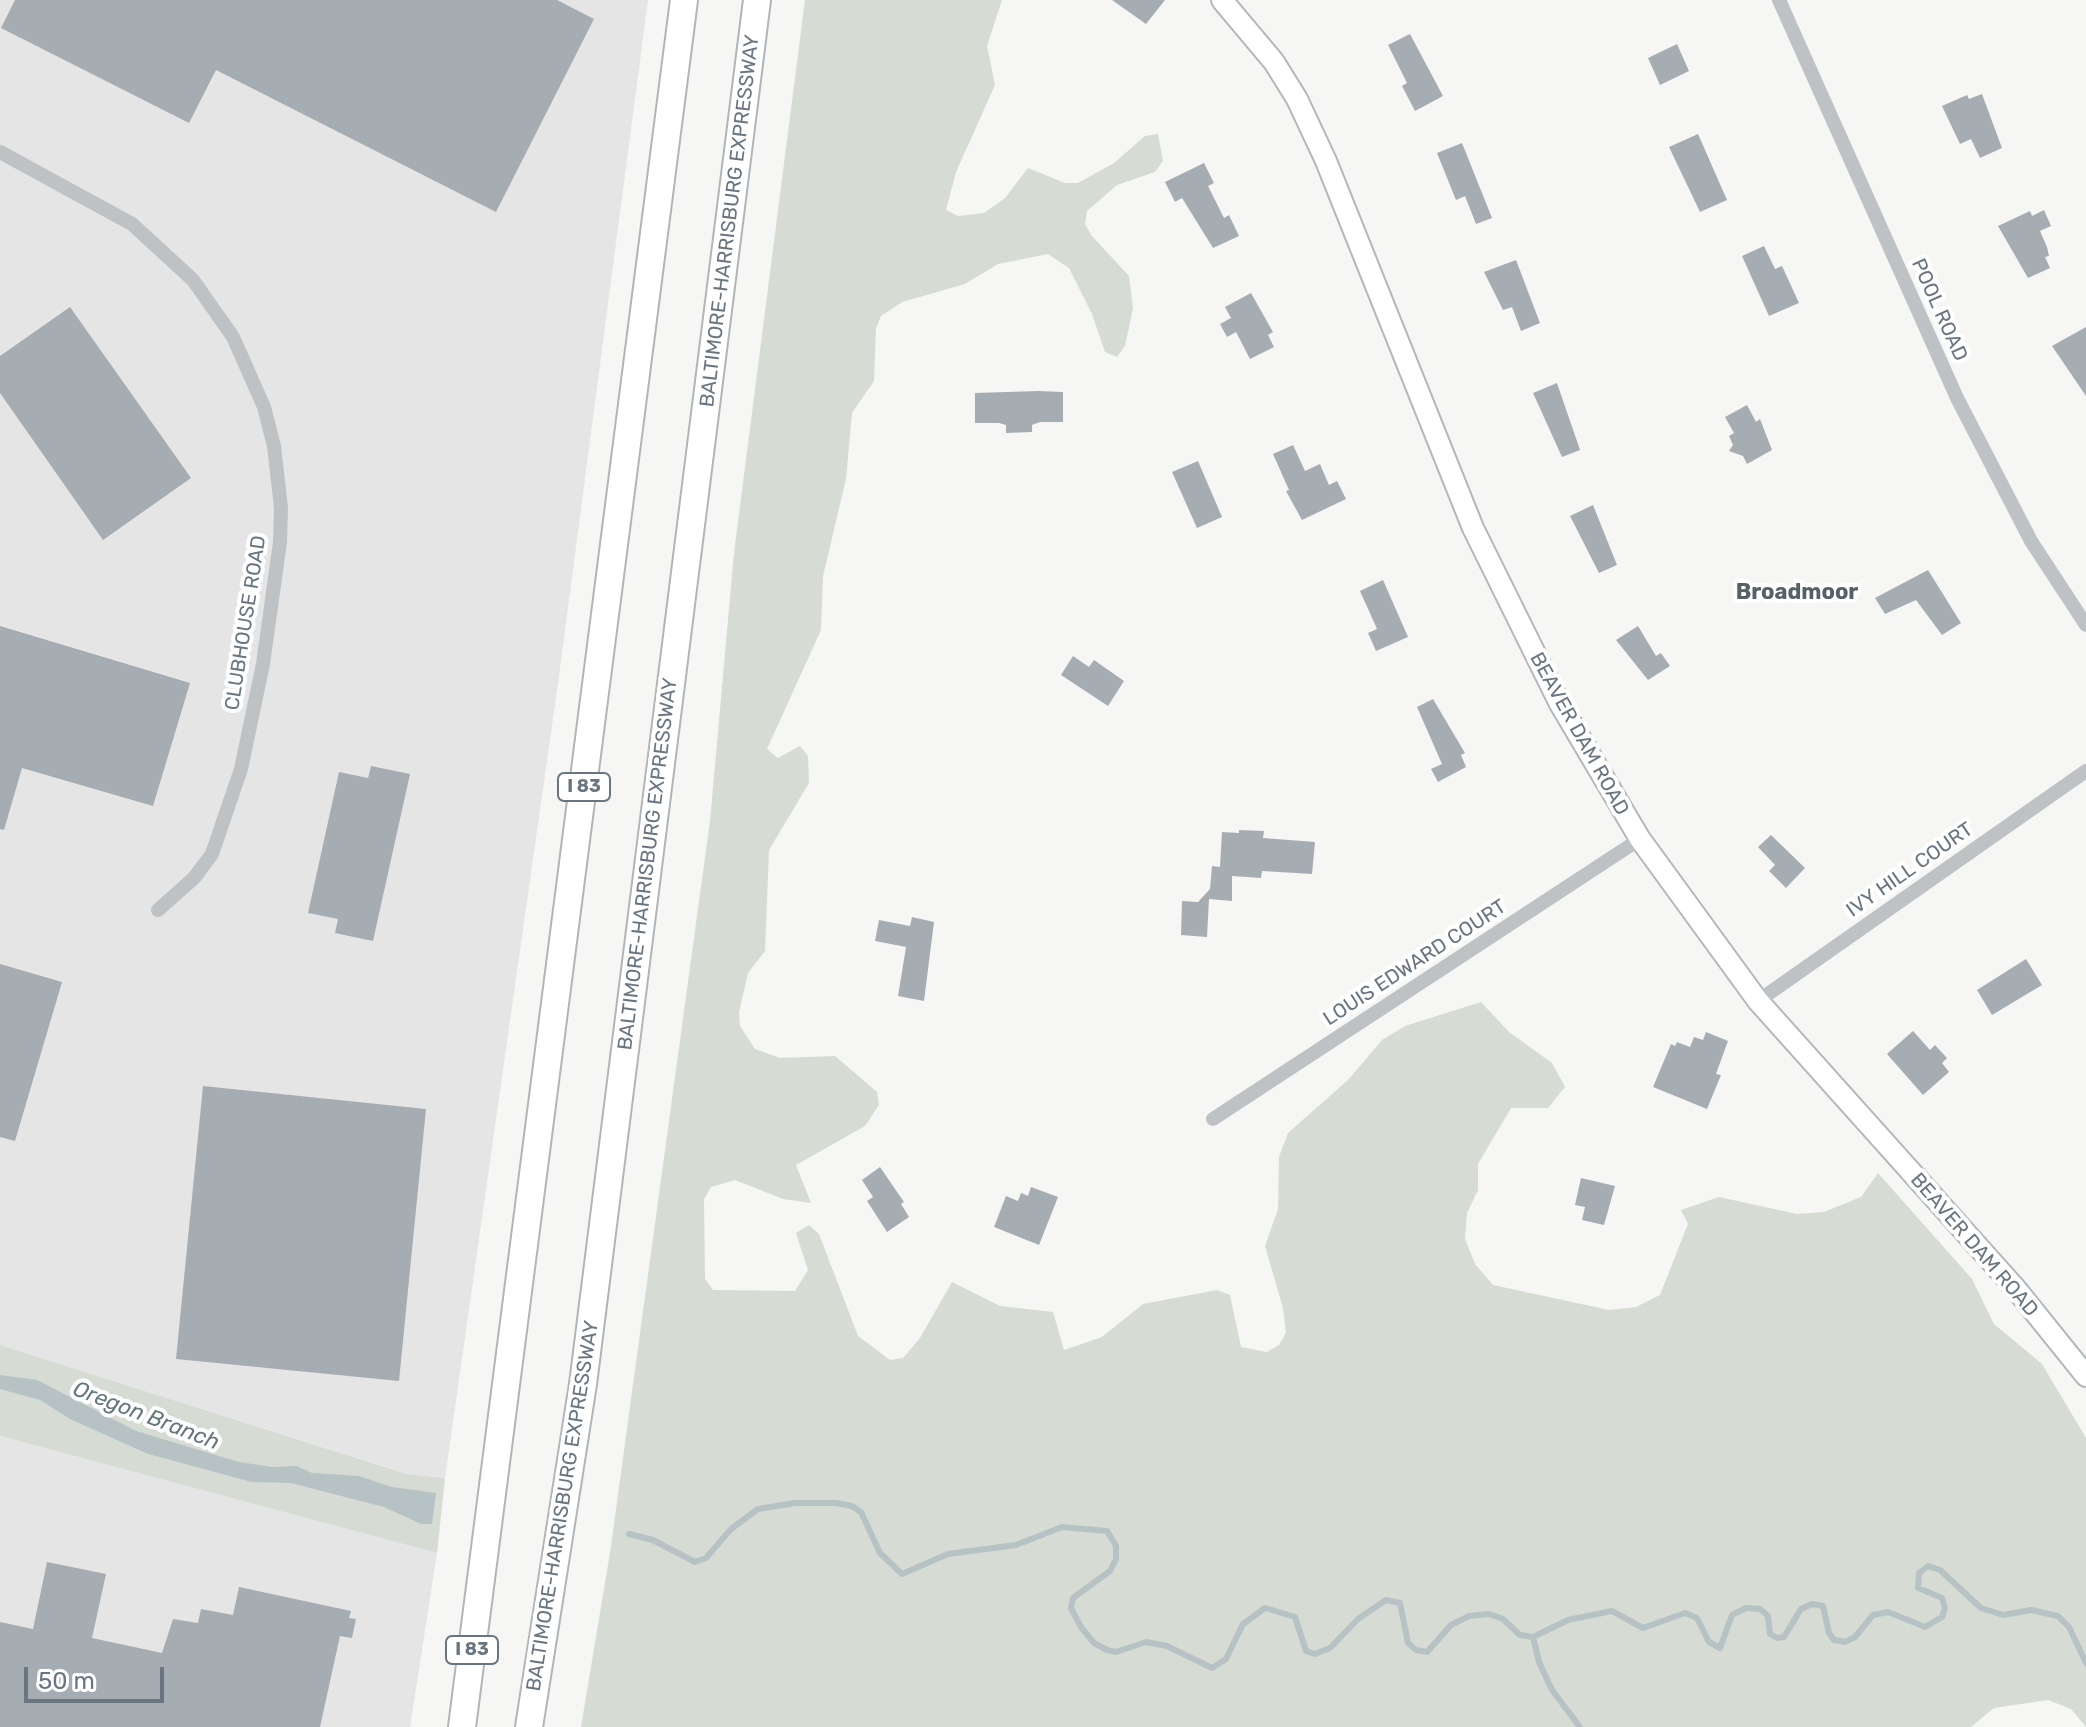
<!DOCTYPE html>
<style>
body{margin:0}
#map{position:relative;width:2086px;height:1727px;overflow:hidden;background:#f6f6f4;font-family:Rubik,sans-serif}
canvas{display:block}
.scale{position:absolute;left:24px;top:1667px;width:140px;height:36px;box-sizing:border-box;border:4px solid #697681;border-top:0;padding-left:10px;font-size:24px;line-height:28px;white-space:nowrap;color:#697681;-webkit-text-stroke:6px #fff;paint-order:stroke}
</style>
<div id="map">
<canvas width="2086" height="1727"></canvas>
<div class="scale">50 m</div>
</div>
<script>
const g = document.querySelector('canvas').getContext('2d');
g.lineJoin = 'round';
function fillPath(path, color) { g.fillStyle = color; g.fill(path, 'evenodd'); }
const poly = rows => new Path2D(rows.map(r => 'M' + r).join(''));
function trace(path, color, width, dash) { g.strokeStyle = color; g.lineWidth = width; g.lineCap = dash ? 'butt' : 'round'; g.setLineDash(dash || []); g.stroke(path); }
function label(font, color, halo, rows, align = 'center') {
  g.font = font + ' Rubik,sans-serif'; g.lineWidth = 8; g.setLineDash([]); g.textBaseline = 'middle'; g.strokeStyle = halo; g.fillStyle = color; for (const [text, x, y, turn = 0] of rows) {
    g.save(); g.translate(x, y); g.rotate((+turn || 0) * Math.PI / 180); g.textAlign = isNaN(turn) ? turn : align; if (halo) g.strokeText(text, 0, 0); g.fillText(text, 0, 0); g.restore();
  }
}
fillPath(poly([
 [0,0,648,0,559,676,445,1478,408,1474,0,1345],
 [0,1436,437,1553,410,1727,0,1727]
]), '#e4e5e4');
fillPath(poly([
 [805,0,1002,0,987,46,995,85,956,172,946,210,958,216,984,213,1005,198,1028,168,1065,183,1078,183,1114,163,1145,136,1158,134,1163,161,1155,172,1117,185,1087,211,1085,224,1091,235,1129,276,1133,308,1125,346,1117,357,1105,352,1092,314,1069,268,1048,254,998,264,965,284,902,302,881,316,876,328,874,381,852,413,846,479,823,576,821,630,767,749,778,758,800,746,808,756,809,783,769,850,765,951,748,973,739,1012,740,1026,755,1049,780,1058,835,1056,877,1092,879,1105,865,1126,796,1165,811,1203,783,1199,735,1180,711,1187,704,1199,705,1279,713,1290,795,1291,808,1270,796,1233,809,1225,819,1234,858,1336,890,1360,903,1358,920,1338,952,1282,1000,1306,1053,1312,1064,1350,1102,1337,1143,1304,1217,1290,1230,1295,1241,1347,1267,1352,1279,1345,1286,1333,1283,1308,1265,1246,1278,1209,1279,1157,1288,1133,1348,1080,1382,1040,1405,1026,1481,1002,1509,1032,1552,1063,1565,1087,1548,1108,1511,1108,1478,1164,1478,1190,1467,1213,1465,1239,1475,1264,1493,1285,1609,1310,1636,1307,1660,1295,1688,1224,1681,1210,1719,1197,1797,1214,1824,1212,1861,1197,1878,1173,1972,1279,1994,1324,2042,1364,2086,1438,2086,1727,2071,1709,2048,1700,1994,1708,1971,1727,581,1727,610,1553,710,821,734,553],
 [0,1345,407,1474,445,1478,437,1553,0,1436]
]), '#d6dbd3');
fillPath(poly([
 [0,1375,37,1380,136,1431,239,1462,272,1467,297,1466,312,1473,359,1476,392,1487,436,1493,432,1524,421,1524,384,1507,291,1483,252,1482,148,1454,70,1419,40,1400,0,1389]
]), '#b7c2c5');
trace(poly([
 [629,1534,653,1540,695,1562,706,1558,731,1529,758,1509,795,1503,836,1503,852,1506,861,1512,880,1553,902,1574,948,1554,1016,1545,1062,1527,1107,1531,1116,1546,1116,1559,1110,1571,1073,1598,1071,1608,1081,1627,1094,1643,1107,1650,1116,1652,1146,1642,1167,1646,1212,1668,1226,1659,1243,1624,1265,1608,1295,1617,1306,1651,1315,1654,1330,1648,1358,1619,1386,1600,1400,1603,1408,1643,1416,1650,1427,1652,1451,1625,1469,1616,1489,1614,1503,1619,1520,1635,1533,1637,1568,1620,1612,1611,1643,1628,1685,1613,1697,1618,1709,1642,1720,1648,1732,1615,1746,1608,1760,1609,1768,1616,1770,1634,1777,1638,1784,1637,1801,1609,1812,1604,1823,1606,1829,1633,1834,1640,1845,1642,1855,1637,1873,1615,1888,1612,1925,1627,1942,1617,1945,1608,1942,1598,1918,1588,1919,1573,1928,1566,1940,1570,1981,1608,2003,1615,2031,1610,2058,1616,2069,1627,2086,1663],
 [1533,1637,1539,1662,1552,1690,1580,1727]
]), '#b7c2c5', 6);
fillPath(poly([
 [15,0,557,0,594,19,496,212,216,70,189,123,1,28],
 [1112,0,1165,0,1146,24],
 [1410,34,1443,96,1415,111,1402,86,1407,83,1388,45],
 [1677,44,1689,71,1660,85,1648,58],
 [1982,94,2002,148,1980,158,1971,139,1960,144,1942,106,1967,95,1969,99],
 [1698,134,1727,200,1700,212,1669,147],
 [1462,143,1492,218,1476,224,1465,196,1456,200,1437,153],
 [1204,163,1214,183,1208,186,1224,218,1229,215,1239,236,1213,248,1182,198,1175,202,1165,182],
 [2044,210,2051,226,2040,231,2047,247,2049,256,2045,257,2050,268,2028,278,1998,226,2030,211,2032,216],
 [1764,246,1775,269,1782,266,1799,303,1769,316,1742,256],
 [1516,260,1540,323,1521,331,1512,307,1503,310,1484,272],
 [1251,293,1273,332,1268,335,1274,347,1250,359,1236,332,1227,337,1220,324,1231,318,1225,307],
 [70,307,191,478,103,540,0,393,0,356],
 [2086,327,2086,396,2052,346],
 [1557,383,1580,450,1562,457,1533,393],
 [1038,391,1063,392,1063,422,1040,422,1032,425,1032,432,1006,433,1006,425,999,423,975,423,975,393],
 [1747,405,1756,422,1760,419,1772,450,1747,464,1743,456,1729,451,1733,445,1729,436,1734,433,1725,417],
 [1293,445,1305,471,1320,464,1329,485,1337,481,1346,499,1302,520,1286,491,1289,490,1273,454],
 [1198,461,1222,517,1197,528,1172,472],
 [1593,505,1617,565,1599,573,1570,516],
 [1928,570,1961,623,1942,635,1916,600,1885,614,1875,598],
 [1383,580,1408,637,1376,651,1368,633,1377,629,1360,591],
 [0,626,190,683,153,806,22,768,4,830,0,829],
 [1638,626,1656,656,1661,653,1670,666,1648,680,1616,640],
 [1073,656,1089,667,1094,660,1124,681,1108,706,1061,675],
 [1433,699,1465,753,1461,755,1466,767,1438,782,1431,769,1442,764,1417,707],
 [371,766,410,774,373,941,335,933,338,919,308,913,339,772,368,778],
 [1239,830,1264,831,1263,838,1315,842,1312,874,1262,871,1261,878,1232,876,1232,901,1209,899,1207,937,1181,935,1182,901,1198,902,1210,889,1212,866,1220,867,1222,832,1239,833],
 [1771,835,1805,868,1786,888,1769,871,1775,865,1758,847],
 [912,917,934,922,924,1001,898,996,906,947,875,941,879,920,910,926],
 [2026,959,2042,985,1992,1015,1977,990],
 [0,964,62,982,15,1141,0,1137],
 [1913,1031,1930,1050,1935,1045,1947,1058,1942,1063,1949,1072,1923,1095,1887,1054],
 [1706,1032,1728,1041,1716,1074,1721,1075,1707,1109,1653,1087,1671,1044,1675,1046,1677,1042,1690,1047,1694,1037,1703,1040],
 [203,1086,426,1109,399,1381,176,1359],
 [880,1167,904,1202,901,1204,909,1217,887,1232,867,1201,873,1197,862,1180],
 [1581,1178,1615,1186,1604,1225,1582,1220,1585,1207,1575,1205],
 [1031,1187,1058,1197,1039,1245,994,1227,1006,1196,1018,1201,1021,1193,1028,1196],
 [47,1562,106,1574,92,1638,162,1653,173,1619,198,1623,201,1609,233,1615,239,1587,351,1611,349,1618,356,1619,352,1638,340,1636,320,1727,0,1727,0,1622,33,1629]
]), '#a6adb2');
const secondary = poly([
 [1222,0,1274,62,1297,99,1326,161,1473,528,1560,704,1640,839,1758,1001,2016,1289,2086,1376]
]);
const highway = poly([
 [462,1727,684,0],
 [529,1727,583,1384,757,0]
]);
trace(secondary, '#b3b7bb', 24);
trace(highway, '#b2b5b8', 30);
trace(poly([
 [1779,0,1957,398,2031,541,2086,625],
 [0,152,132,224,193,280,233,337,264,407,274,446,281,508,280,542,263,664,241,769,212,854,194,878,158,910],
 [1758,1001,2086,771],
 [1213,1119,1640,839]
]), '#bec2c5', 14);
trace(secondary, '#fff', 20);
trace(highway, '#fff', 26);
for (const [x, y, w] of [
 [584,787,52],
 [472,1650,52]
]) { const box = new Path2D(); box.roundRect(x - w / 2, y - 14, w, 28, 6); g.fillStyle = '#fff'; g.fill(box); trace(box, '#697681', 2); }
label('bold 18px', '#697681', null, [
 ["I 83",584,787],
 ["I 83",472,1650]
]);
label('20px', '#697681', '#fff', [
 ["BALTIMORE-HARRISBURG EXPRESSWAY",730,221,-83],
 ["POOL ROAD",1939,310,66],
 ["CLUBHOUSE ROAD",246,623,-81],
 ["BEAVER DAM ROAD",1579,734,61],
 ["BALTIMORE-HARRISBURG EXPRESSWAY",648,864,-83],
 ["IVY HILL COURT",1910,870,-35],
 ["LOUIS EDWARD COURT",1415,963,-33],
 ["BEAVER DAM ROAD",1974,1245,49],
 ["BALTIMORE-HARRISBURG EXPRESSWAY",563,1506,-81]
]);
label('bold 22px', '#566067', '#fff', [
 ["Broadmoor",1797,593]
]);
label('italic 22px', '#64777d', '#fff', [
 ["Oregon Branch",146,1416,21]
]);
</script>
